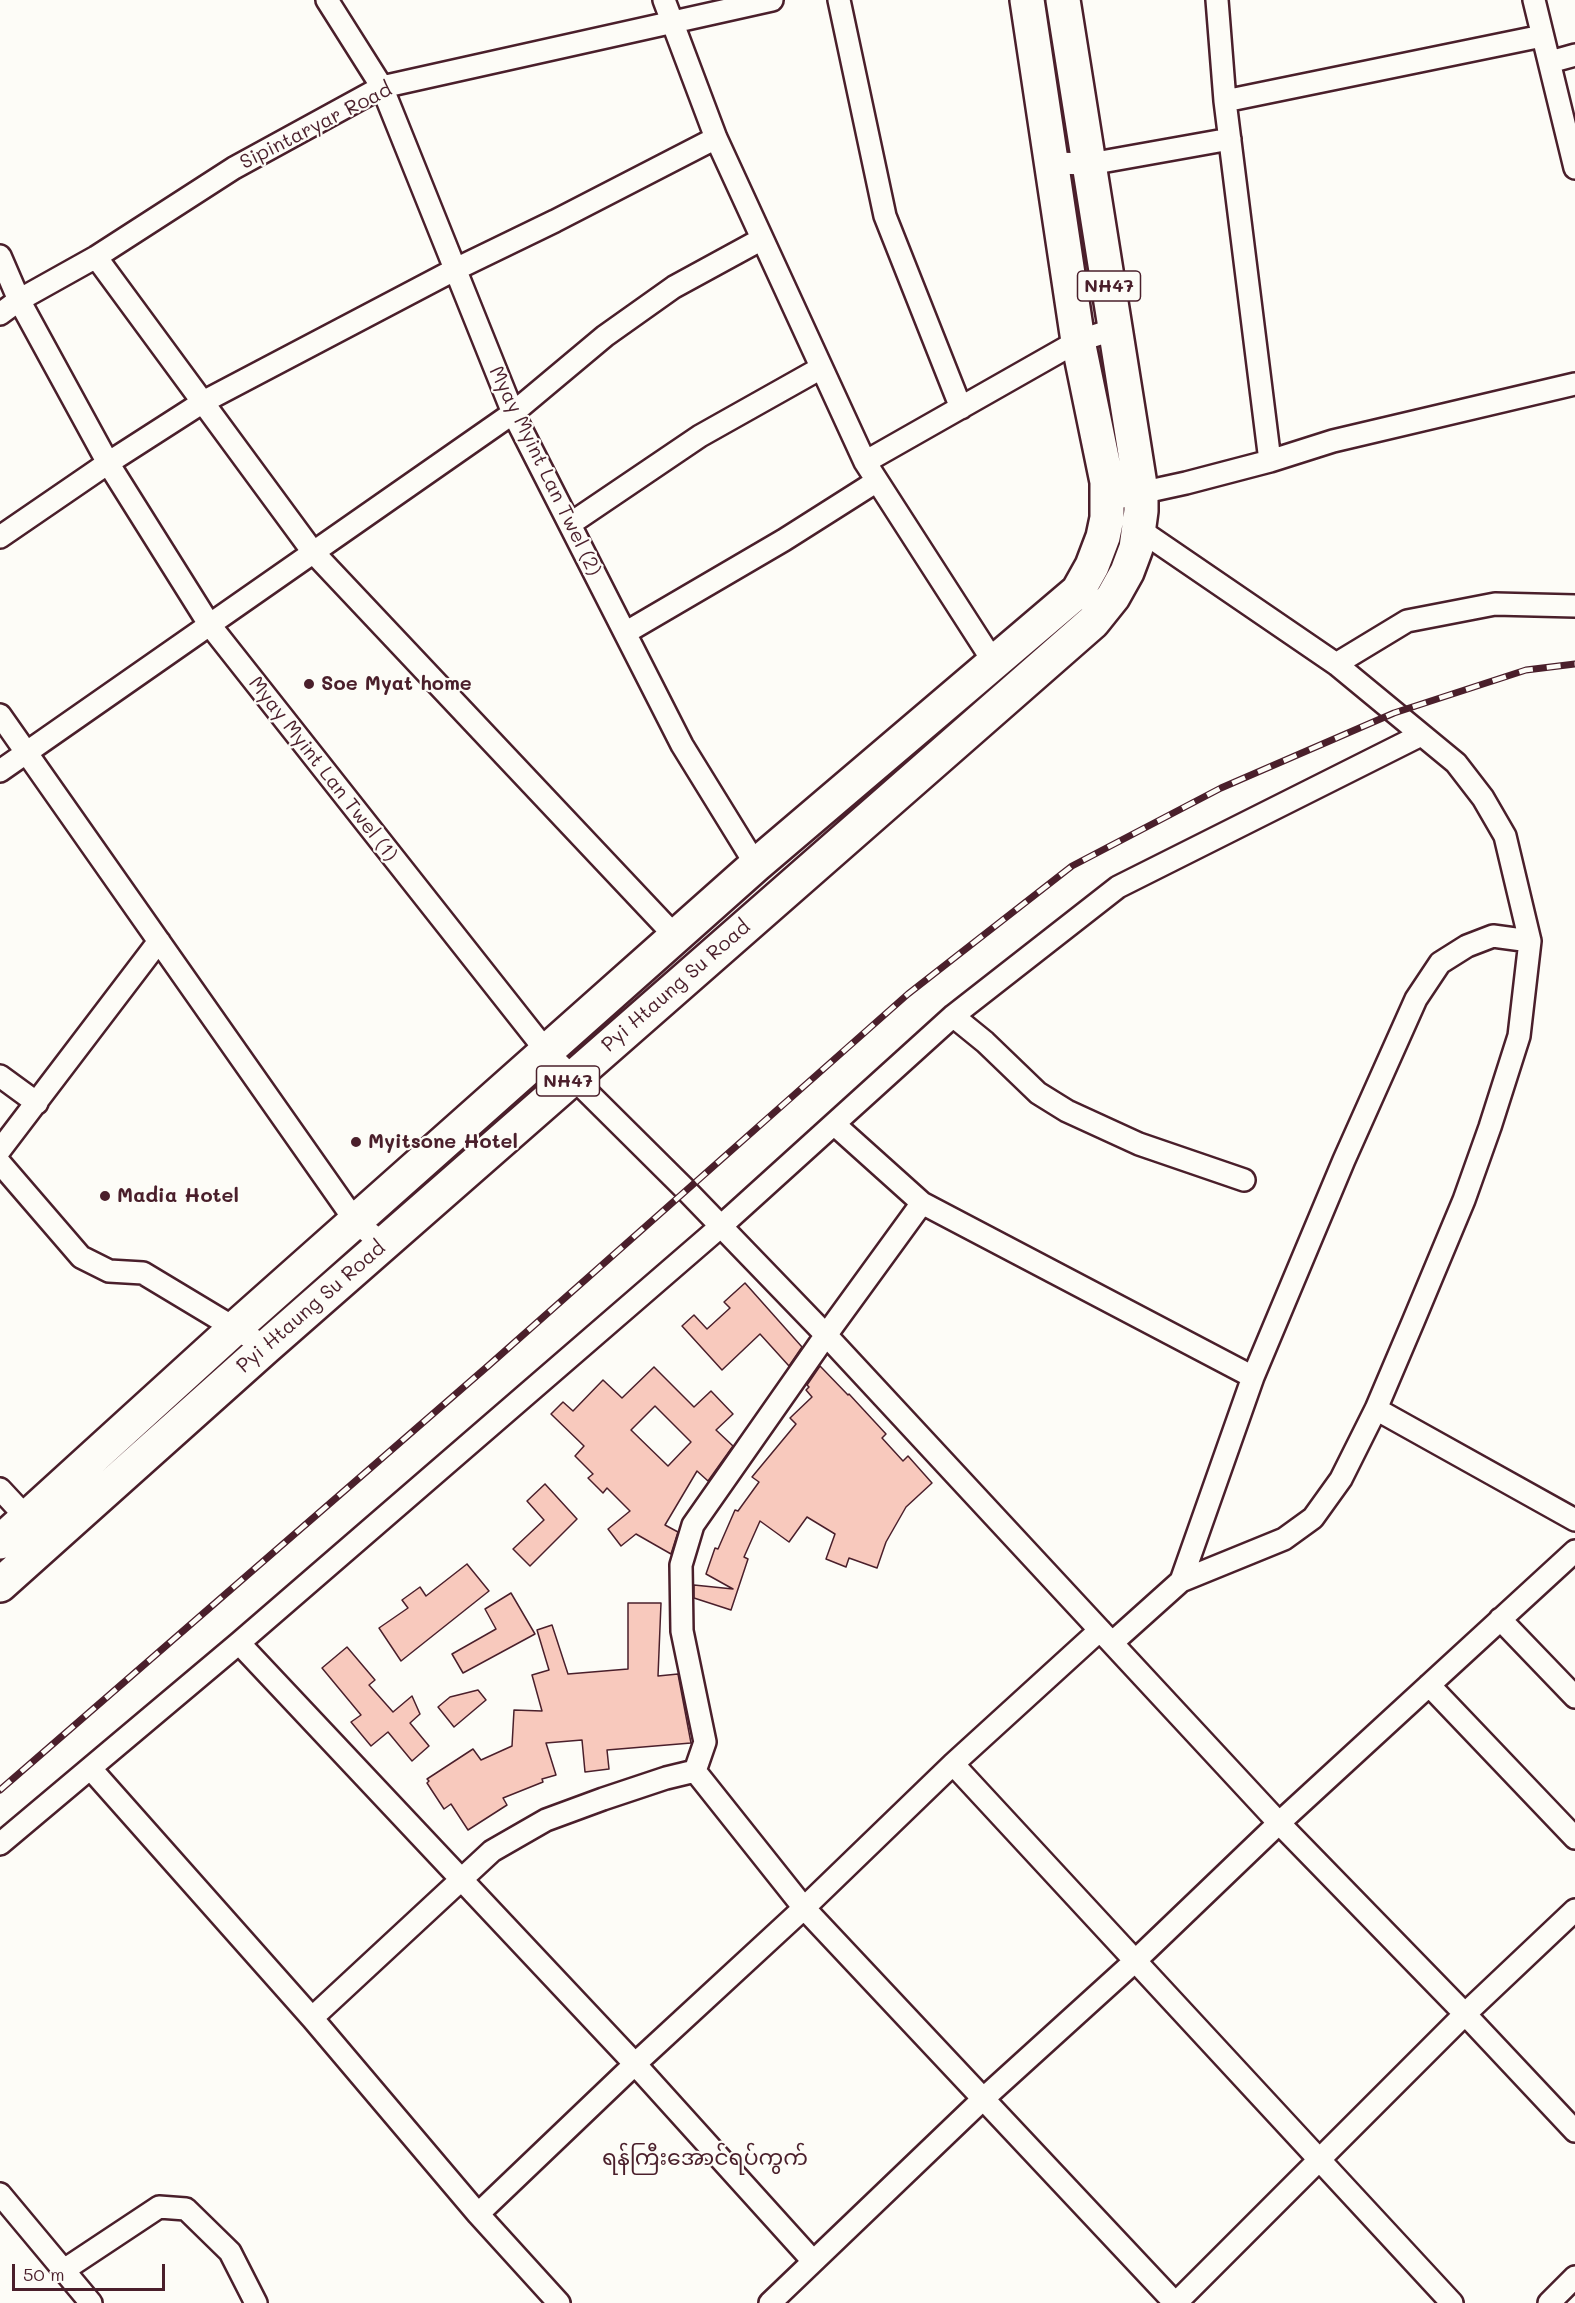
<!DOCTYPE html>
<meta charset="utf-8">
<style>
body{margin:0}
#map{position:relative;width:1575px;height:2303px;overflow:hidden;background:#fdfcf7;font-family:Mali,sans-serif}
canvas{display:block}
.scale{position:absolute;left:12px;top:2264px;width:153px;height:27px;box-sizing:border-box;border:3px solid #4a1f2b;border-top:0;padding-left:8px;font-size:18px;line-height:21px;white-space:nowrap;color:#4a1f2b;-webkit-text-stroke:4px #fdfcf7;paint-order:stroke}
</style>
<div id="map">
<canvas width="1575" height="2303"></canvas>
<div class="scale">50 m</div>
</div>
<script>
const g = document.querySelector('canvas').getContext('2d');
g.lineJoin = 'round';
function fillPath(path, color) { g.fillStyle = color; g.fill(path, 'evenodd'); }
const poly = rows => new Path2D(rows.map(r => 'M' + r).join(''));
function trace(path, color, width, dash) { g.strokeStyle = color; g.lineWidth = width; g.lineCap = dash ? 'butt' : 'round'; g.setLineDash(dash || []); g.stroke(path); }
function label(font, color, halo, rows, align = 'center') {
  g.font = font + ' Mali,"Noto Sans Myanmar",sans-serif'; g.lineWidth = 4.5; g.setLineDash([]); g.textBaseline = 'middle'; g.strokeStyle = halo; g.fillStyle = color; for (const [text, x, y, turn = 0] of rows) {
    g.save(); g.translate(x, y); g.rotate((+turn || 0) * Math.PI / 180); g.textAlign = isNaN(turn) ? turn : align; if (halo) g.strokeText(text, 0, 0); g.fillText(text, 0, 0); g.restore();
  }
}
const building = poly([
 [745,1283,802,1347,789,1366,760,1334,722,1370,682,1326,694,1315,707,1329,730,1308,724,1302,745,1283],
 [820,1366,848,1395,849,1394,886,1434,882,1438,903,1461,908,1456,932,1483,906,1507,886,1542,877,1568,849,1558,846,1567,826,1559,835,1534,807,1517,789,1542,760,1521,744,1557,748,1559,731,1610,694,1598,694,1585,733,1589,706,1574,715,1548,718,1549,735,1510,738,1511,759,1482,752,1477,796,1424,790,1418,812,1397,806,1390,809,1387,807,1385,820,1366],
 [654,1367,694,1407,711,1391,733,1414,716,1430,733,1446,708,1481,697,1471,665,1525,678,1532,671,1554,636,1534,621,1546,608,1529,630,1511,607,1488,603,1493,588,1478,593,1474,575,1456,584,1446,551,1414,563,1402,573,1411,603,1380,622,1398,654,1367],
 [655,1406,691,1442,668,1466,631,1430,655,1406],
 [545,1484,577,1519,530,1566,513,1549,544,1520,527,1501,545,1484],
 [467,1564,489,1591,401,1661,379,1628,408,1608,402,1600,420,1587,426,1596,467,1564],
 [511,1593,535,1634,463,1673,452,1654,496,1629,485,1609,511,1593],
 [628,1603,661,1603,658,1676,678,1674,691,1743,607,1750,609,1769,585,1772,582,1740,546,1743,556,1775,542,1779,543,1782,503,1798,507,1805,468,1830,451,1804,444,1809,427,1783,429,1781,427,1779,473,1749,481,1760,512,1746,514,1710,542,1711,532,1675,549,1670,537,1630,552,1625,568,1674,628,1669,628,1603],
 [347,1647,375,1680,369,1685,393,1712,412,1696,420,1714,410,1723,429,1746,412,1761,388,1732,371,1746,351,1722,361,1715,322,1668,347,1647],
 [478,1690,486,1700,454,1727,438,1707,450,1697,478,1690]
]);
fillPath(building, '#f8c9bd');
trace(building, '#4a1f2b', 1.5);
const minor = poly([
 [327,0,382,87,513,413,682,745,756,865],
 [664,0,716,138,865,462,993,661],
 [839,0,885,216,961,408],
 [1217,0,1225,101,1270,461],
 [1534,0,1575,168],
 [1550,62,1575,55],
 [1225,101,1542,36],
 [1052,163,1090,164,1230,139],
 [0,256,19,300,108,463,209,624,547,1052,686,1190,826,1335,1279,1823,1465,2014,1575,2131],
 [96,257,313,552,676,937],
 [0,314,19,300,96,257,234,168,382,87,772,0],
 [865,462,1078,341,1115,329],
 [1108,500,1186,483,1270,461,1333,441,1575,384],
 [570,524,700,436,821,368],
 [0,537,108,463,203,402,454,270,555,221,716,138],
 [625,633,784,540,877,481],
 [1336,664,1407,621,1495,604,1575,606],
 [0,715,356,1222,383,1244],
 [0,771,513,413,605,336,674,287,762,239],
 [953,1016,985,1042,1038,1093,1067,1111,1139,1144,1244,1180],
 [0,1076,37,1103],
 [834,1124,922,1203,1253,1377],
 [0,1150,159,941],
 [0,1163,81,1257,109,1271,143,1273,266,1347],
 [922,1203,826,1335,693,1525,681,1565,682,1631,705,1742,695,1771,804,1908,1175,2303],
 [1376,1409,1575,1520],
 [0,1489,27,1518,33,1527],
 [1181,1581,1253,1377,1344,1160,1416,999,1440,963,1467,946,1493,936,1530,941],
 [1500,1619,1575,1697],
 [1113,1642,1181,1581,1284,1539,1313,1518,1341,1479,1376,1409,1413,1322,1464,1200,1490,1127,1519,1036,1530,941,1505,836,1483,798,1456,763,1336,664,1140,530],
 [239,1643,635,2064,813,2261],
 [1429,1685,1575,1838],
 [953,1764,1452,2303],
 [91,1769,312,2018,478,2214,559,2303],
 [0,1844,239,1643,720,1227,953,1016,1118,887,1421,735],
 [312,2018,492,1851,546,1820,603,1799,666,1778,695,1771],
 [0,2194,91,2303],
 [478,2214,635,2064,804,1908,953,1764,1100,1630],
 [64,2270,159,2207,186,2209,230,2252,256,2303],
 [770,2303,983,2099,1134,1962,1279,1823,1575,1551],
 [1176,2303,1465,2014,1575,1910],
 [1549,2303,1575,2277]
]);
const trunk = poly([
 [0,1542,234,1329,756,865,1078,591,1092,566,1103,537,1107,518,1107,482,1078,341,1027,0],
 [0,1585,266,1347,1093,622,1113,597,1127,572,1136,548,1141,511,1141,491,1063,0]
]);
trace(minor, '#4a1f2b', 26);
trace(trunk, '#4a1f2b', 38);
trace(minor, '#fdfcf7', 21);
trace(trunk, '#fdfcf7', 33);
const rail = poly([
 [0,1790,488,1366,908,994,1072,866,1221,788,1394,713,1526,670,1575,664]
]);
trace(rail, '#4a1f2b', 7);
trace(rail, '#fdfcf7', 4.5, [14]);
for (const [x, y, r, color] of [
 [309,684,6,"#4a1f2b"],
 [356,1142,6,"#4a1f2b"],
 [105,1196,6,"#4a1f2b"]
]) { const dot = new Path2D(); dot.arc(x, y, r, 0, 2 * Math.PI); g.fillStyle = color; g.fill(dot); trace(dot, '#fdfcf7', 2); }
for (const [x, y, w] of [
 [1109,286,63],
 [568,1081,63]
]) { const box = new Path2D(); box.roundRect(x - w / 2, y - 15, w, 30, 4.5); g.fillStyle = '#fdfcf7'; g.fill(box); trace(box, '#4a1f2b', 1.5); }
label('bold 18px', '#4a1f2b', null, [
 ["NH47",1109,286],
 ["NH47",568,1081]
]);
label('20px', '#4a1f2b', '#fdfcf7', [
 ["Sipintaryar Road",316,126,-27],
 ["Myay Myint Lan Twel (2)",545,471,64],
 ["Myay Myint Lan Twel (1)",323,769,52],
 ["Pyi Htaung Su Road",676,986,-41],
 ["Pyi Htaung Su Road",311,1307,-41]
]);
label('bold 20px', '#4a1f2b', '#fdfcf7', [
 ["Soe Myat home",321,684],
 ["Myitsone Hotel",368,1142],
 ["Madia Hotel",117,1196]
], 'left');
label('22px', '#4a1f2b', '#fdfcf7', [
 ["ရန်ကြီးအောင်ရပ်ကွက်",705,2158]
]);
</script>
